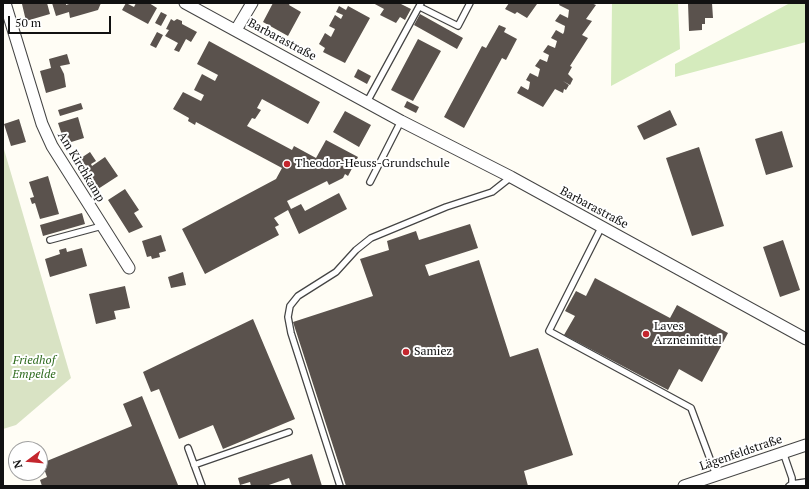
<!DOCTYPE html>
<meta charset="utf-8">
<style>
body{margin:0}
#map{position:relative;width:809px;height:489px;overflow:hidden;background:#fffdf5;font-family:"PT Serif",serif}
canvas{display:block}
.frame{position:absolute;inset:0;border:4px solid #111;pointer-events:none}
.north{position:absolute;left:8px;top:441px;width:40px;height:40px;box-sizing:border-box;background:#fff;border:1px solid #a0a0a0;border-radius:50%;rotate:254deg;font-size:11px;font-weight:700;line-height:16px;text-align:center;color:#111}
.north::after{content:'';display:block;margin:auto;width:14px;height:18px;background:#c4262e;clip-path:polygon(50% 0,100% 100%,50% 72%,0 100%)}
.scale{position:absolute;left:8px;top:16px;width:103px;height:18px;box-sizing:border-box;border:2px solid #111;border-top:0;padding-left:5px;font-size:12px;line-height:14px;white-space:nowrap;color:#111;-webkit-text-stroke:3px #fff;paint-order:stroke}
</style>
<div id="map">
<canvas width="809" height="489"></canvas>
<div class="frame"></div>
<div class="north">N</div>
<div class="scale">50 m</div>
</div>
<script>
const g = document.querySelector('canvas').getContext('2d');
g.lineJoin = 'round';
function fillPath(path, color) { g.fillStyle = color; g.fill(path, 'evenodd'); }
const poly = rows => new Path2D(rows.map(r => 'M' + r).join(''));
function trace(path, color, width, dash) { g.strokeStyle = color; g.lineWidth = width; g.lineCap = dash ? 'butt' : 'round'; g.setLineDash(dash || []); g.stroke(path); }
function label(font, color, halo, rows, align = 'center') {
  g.font = font + ' "PT Serif",serif'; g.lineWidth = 4; g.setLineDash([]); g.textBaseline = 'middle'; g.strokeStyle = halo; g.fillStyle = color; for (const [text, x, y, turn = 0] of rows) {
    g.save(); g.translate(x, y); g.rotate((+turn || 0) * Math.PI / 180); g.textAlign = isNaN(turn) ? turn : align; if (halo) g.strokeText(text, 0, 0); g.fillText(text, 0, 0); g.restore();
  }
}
fillPath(poly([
 [612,3,678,3,680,49,611,86],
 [790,3,806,3,806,42,675,77,675,64]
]), '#d5ebbd');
fillPath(poly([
 [3,146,71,378,16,425,3,429]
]), '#d9e3c4');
fillPath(poly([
 [26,3,47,3,50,14,26,21,22,4],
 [52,3,66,3,66,5,72,3,101,3,98,10,70,18,69,12,56,16],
 [126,3,134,7,136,3,149,3,157,8,148,24,122,10],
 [273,3,290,3,289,5,301,12,288,36,263,22],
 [373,3,399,3,411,9,405,20,400,17,396,23,380,15,384,9],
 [509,3,536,3,537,4,527,18,517,12,515,14,505,9],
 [560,3,591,3,596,5,586,19,592,21,582,35,588,38,570,66,572,67,568,74,573,79,570,85,563,81,569,85,566,90,564,89,563,93,555,89,543,107,517,93,521,86,528,90,529,88,530,82,526,80,530,73,538,77,540,69,535,66,540,59,547,62,549,55,543,52,548,45,555,48,557,41,551,38,556,30,563,34,564,32,565,26,555,21,560,14,568,18,569,10,559,5],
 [688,3,712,3,713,18,705,18,705,24,702,24,702,30,689,31],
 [339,6,346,10,348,6,370,18,345,63,323,52,325,48,319,44,325,33,331,37,335,29,329,26,335,15,341,19,343,15,336,12],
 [161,12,167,15,161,26,155,23],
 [420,14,463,38,457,49,414,25],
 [171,19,174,21,177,19,182,21,182,24,197,32,191,42,186,39,179,52,174,50,178,43,165,36,169,30,166,29],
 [499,25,506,28,504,32,517,39,506,60,502,58,464,128,444,117,482,46,486,48],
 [157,32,163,35,156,48,150,45],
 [418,39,441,51,413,101,391,90],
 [209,41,320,102,308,124,262,99,257,108,261,110,255,119,252,118,247,126,292,150,294,146,316,158,326,140,358,157,348,176,345,174,343,178,329,185,327,181,287,201,291,209,301,204,305,211,339,193,347,209,299,234,288,210,274,218,279,225,275,227,279,235,205,274,182,229,276,179,282,168,196,122,195,125,188,121,189,118,173,109,183,92,201,101,204,95,194,90,202,74,215,81,218,75,197,64],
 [67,54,70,64,60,66,64,74,66,87,46,93,40,71,51,68,49,59],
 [358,69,371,76,367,84,354,77],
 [407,101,419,107,416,113,404,107],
 [81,103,83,109,60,116,58,110],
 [670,110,677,125,644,140,637,126],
 [345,111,371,125,359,147,333,132],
 [78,117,84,138,65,144,58,123],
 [19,119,26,142,11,146,4,124],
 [782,131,793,167,766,175,755,139],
 [699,147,724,226,692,236,666,158],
 [90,152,96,161,91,164,92,166,105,157,118,176,98,189,86,171,83,173,75,162],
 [48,176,59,214,40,219,35,203,32,204,30,198,34,197,29,182],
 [125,189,139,210,134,213,143,227,129,233,108,200],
 [82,213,85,224,43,236,40,225],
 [470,224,478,248,425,265,429,276,479,260,510,357,538,348,573,455,524,471,528,486,346,486,293,322,373,296,360,259,389,250,387,241,416,231,419,240],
 [161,235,166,251,159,253,160,257,152,259,151,256,147,257,142,241],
 [783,240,800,290,780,297,763,247],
 [66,248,67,252,82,248,87,266,50,277,45,259,60,254,59,250],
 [183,272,186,285,171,288,168,277],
 [595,278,670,318,677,305,728,333,702,382,679,369,668,390,564,335,575,316,565,311,576,291,586,296],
 [125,286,130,308,114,311,116,319,96,324,89,294],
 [253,319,295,419,223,449,213,425,179,439,159,389,151,392,143,372],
 [142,396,178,485,42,486,40,480,47,477,42,463,132,426,123,404],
 [312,454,322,486,292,486,289,478,266,486,251,486,250,482,240,485,238,478]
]), '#5a524d');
const service = poly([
 [420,7,458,26,470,3],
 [367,102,421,3],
 [370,182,401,121],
 [602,226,549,331,691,408,716,475],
 [50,240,102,226],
 [188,448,202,486],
 [783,452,792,478,792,484,789,486],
 [194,465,289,432],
 [792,484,806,482],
 [340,486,291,333,288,317,290,306,298,296,336,272,356,250,371,238,446,207,492,192,511,177]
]);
const minor = poly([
 [5,3,42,124,52,146,129,268],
 [185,3,401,121,511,177,806,339],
 [236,30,252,3],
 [684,486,806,445]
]);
trace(service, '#444', 8);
trace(minor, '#444', 13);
trace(service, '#fff', 5.5);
trace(minor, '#fff', 11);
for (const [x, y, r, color] of [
 [287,164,4,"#c4262e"],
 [646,334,4,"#c4262e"],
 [406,352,4,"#c4262e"]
]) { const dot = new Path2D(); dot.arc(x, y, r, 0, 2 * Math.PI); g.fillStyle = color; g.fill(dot); trace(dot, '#fff', 1.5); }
label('12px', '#111', '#fff', [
 ["Barbarastraße",282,40,28],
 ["Am Kirchkamp",81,167,59],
 ["Barbarastraße",594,208,28],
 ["Lägenfeldstraße",741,453,-19]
]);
label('12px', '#111', '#fff', [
 ["Theodor-Heuss-Grundschule",295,164],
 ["Laves",654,327],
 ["Arzneimittel",654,341],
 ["Samiez",414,352]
], 'left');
label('italic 12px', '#2f6b1f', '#fff', [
 ["Friedhof",34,361],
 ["Empelde",34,375]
]);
</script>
